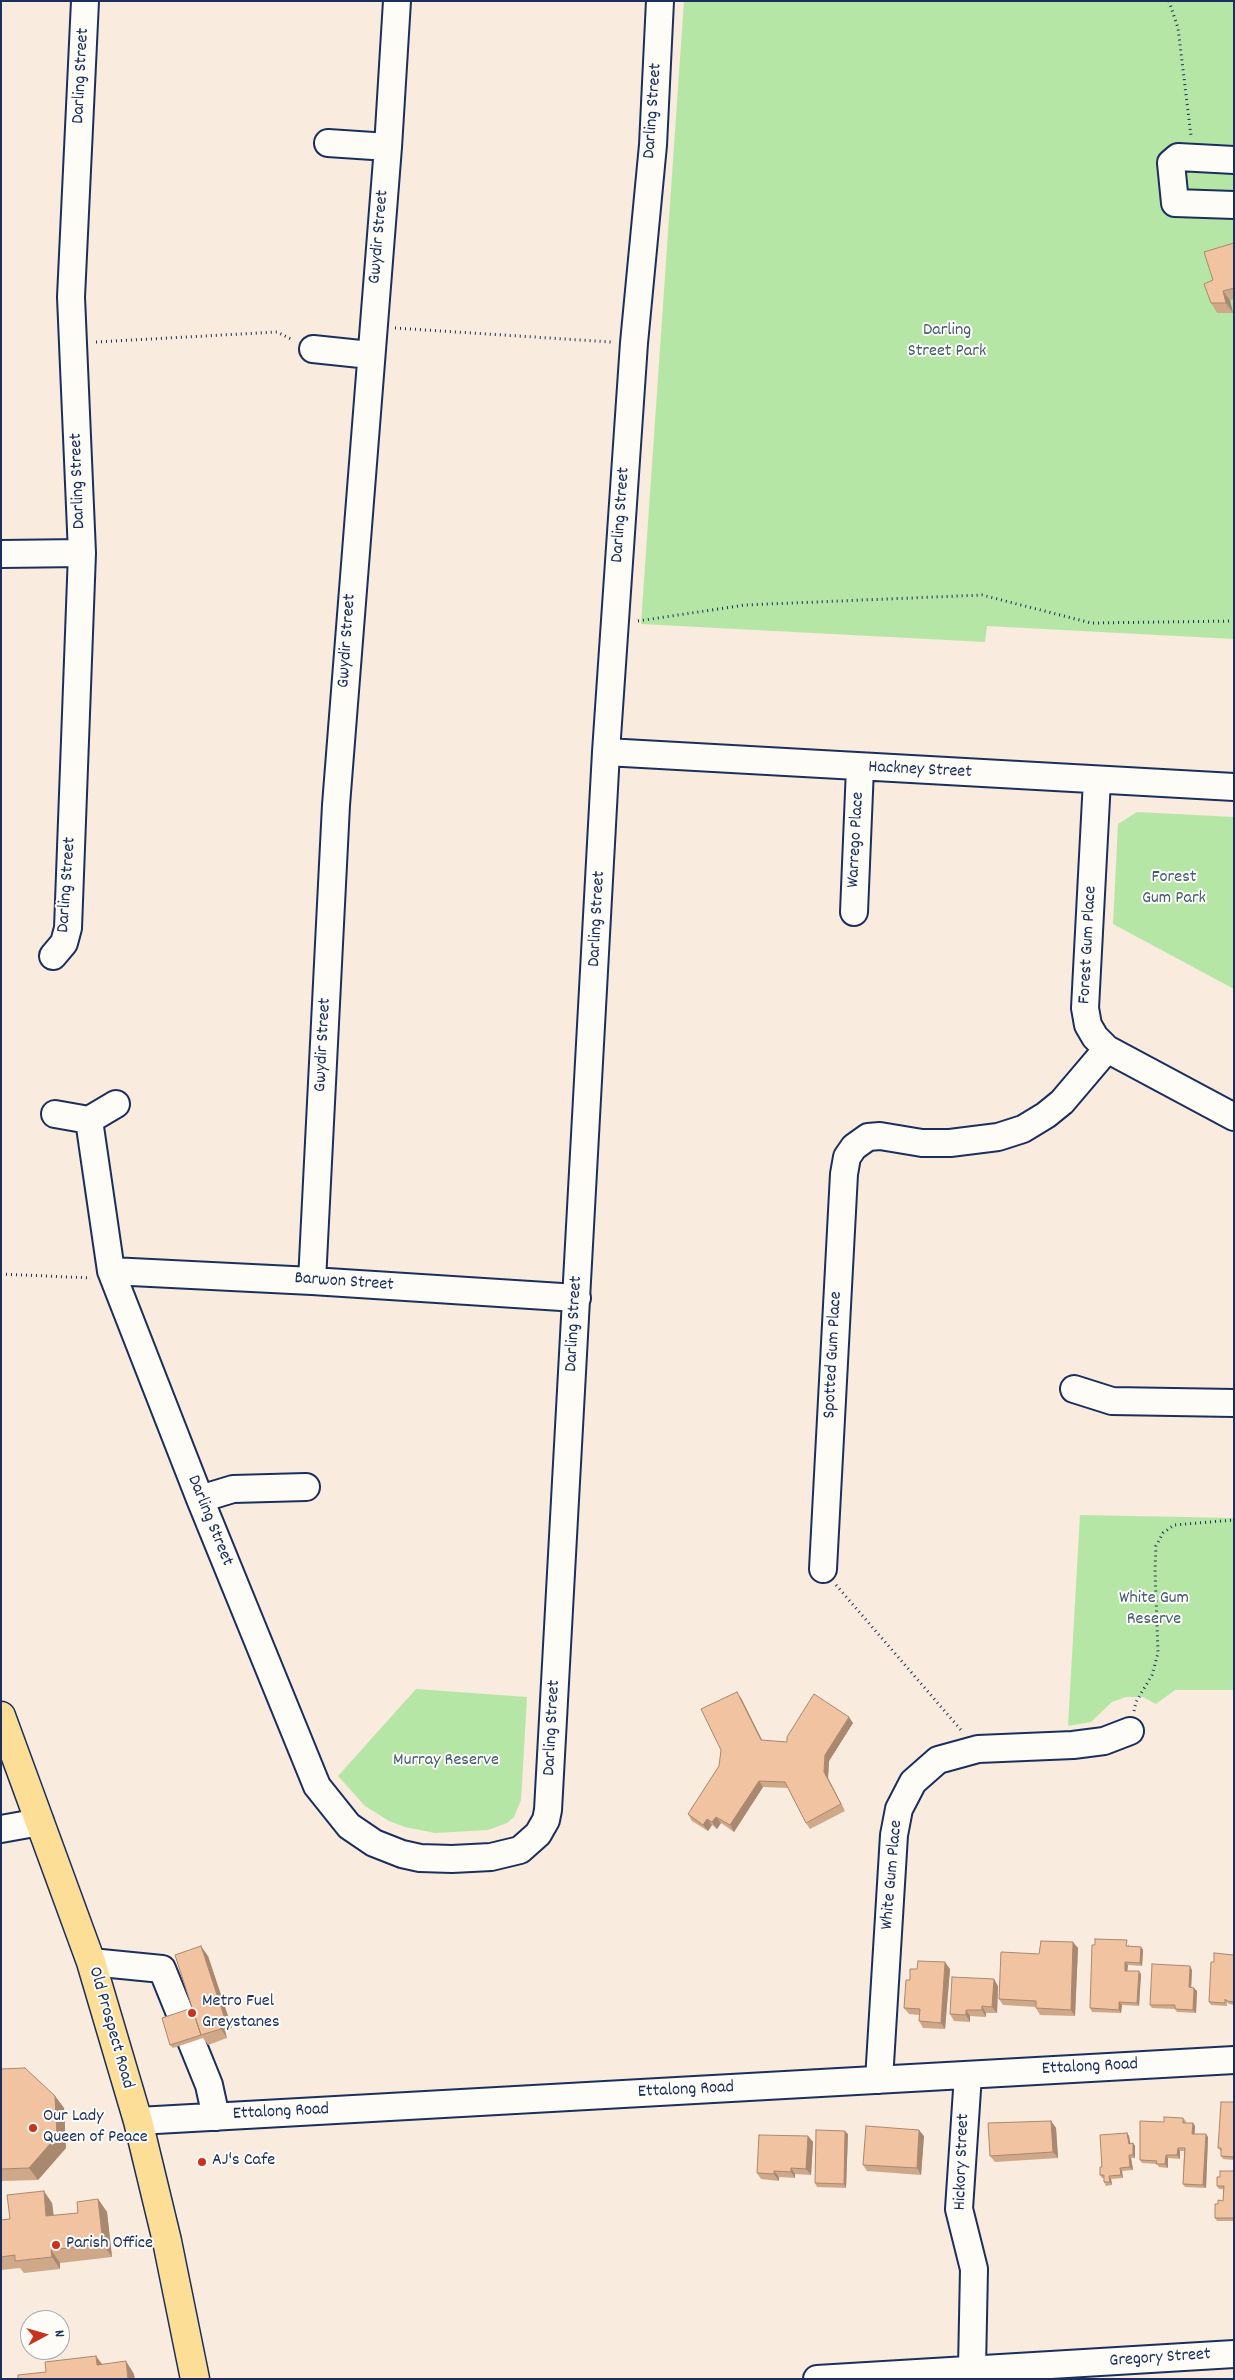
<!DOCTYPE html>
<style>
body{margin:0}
#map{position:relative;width:1235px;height:2380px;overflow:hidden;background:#f9ebdd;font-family:Dekko,sans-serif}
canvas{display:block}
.frame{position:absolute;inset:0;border:2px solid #1b2f5e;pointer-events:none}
.north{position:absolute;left:20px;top:2310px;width:50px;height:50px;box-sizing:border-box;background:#fdfcf7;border:1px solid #a3aaba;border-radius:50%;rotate:84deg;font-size:14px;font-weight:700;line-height:20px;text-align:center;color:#1b2f5e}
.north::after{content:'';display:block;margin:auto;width:18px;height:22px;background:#c8321e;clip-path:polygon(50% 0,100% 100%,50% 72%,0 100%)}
</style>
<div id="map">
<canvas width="1235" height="2380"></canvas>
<div class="frame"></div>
<div class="north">N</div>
</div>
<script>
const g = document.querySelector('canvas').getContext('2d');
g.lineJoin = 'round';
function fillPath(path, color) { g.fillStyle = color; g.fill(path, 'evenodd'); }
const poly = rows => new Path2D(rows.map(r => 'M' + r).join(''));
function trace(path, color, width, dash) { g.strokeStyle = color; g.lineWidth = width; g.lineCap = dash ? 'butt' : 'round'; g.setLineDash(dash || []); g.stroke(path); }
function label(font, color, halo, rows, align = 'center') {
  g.font = font + ' Dekko,sans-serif'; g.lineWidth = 4; g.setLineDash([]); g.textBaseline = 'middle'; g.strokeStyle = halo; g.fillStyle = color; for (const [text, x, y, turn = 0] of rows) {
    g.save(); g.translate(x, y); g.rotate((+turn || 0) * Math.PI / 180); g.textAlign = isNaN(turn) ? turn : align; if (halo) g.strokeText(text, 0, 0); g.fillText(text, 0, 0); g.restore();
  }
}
fillPath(poly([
 [684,1,1234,1,1234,639,987,626,985,642,641,624],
 [1137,812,1234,817,1234,989,1113,924,1118,824],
 [1080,1515,1234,1518,1234,1690,1175,1690,1156,1704,1143,1697,1126,1697,1112,1702,1091,1722,1068,1726],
 [416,1689,527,1697,521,1800,514,1817,507,1823,488,1830,435,1833,405,1827,389,1821,365,1806,338,1776]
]), '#b6e6a5');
const minor = poly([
 [328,143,388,147],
 [1234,160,1178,157,1171,163,1175,203,1234,205],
 [313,349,370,355],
 [1,554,82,553],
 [606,752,1234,787],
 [1097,780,1085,1008,1088,1025,1095,1037,1107,1049,1234,1117],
 [854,912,860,768],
 [53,956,64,943,68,928,82,553,71,297,85,1],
 [55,1114,89,1120,116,1104],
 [89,1120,111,1271,200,1499,317,1786,349,1826,374,1843,402,1854,420,1858,452,1859,491,1857,520,1850,538,1834,546,1820,548,1810,606,752,634,343,653,145,660,1],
 [111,1271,312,1281,577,1298],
 [312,1281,336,805,388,147,397,1],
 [1074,1389,1112,1401,1234,1403],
 [200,1499,233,1489,306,1487],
 [823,1569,844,1174,847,1157,854,1147,868,1137,880,1136,922,1143,950,1143,998,1137,1023,1129,1046,1115,1062,1102,1107,1049],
 [1,1829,40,1822],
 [91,1962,162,1969,209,2085,216,2117],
 [968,2075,959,2209,974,2269,972,2368],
 [879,2080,894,1835,899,1809,913,1782,938,1760,978,1749,1073,1745,1104,1741,1130,1731],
 [138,2121,1234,2060],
 [817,2379,1234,2354]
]);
const major = poly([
 [1,1716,91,1962,138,2121,167,2241,195,2379]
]);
trace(minor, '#1b2f5e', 30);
trace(major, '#1b2f5e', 31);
trace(poly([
 [1169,1,1178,28,1191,136],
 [395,328,611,342],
 [96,342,277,332,293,340],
 [638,621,745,605,982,595,1091,623,1234,621],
 [1,1274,91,1278],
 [836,1585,961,1730],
 [1134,1711,1136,1702,1152,1675,1158,1653,1155,1569,1156,1546,1163,1533,1174,1525,1234,1520]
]), '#1b2f5e', 3, [1, 4]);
trace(minor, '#fdfcf7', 26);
trace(major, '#fdde96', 28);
fillPath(poly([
 [1234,243,1234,299,1230,300,1233,313,1217,313,1211,303,1213,280],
 [741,1698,762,1740,787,1742,853,1723,829,1761,828,1778,845,1811,810,1829,806,1823,788,1788,763,1787,734,1832,721,1823,717,1829,712,1825,708,1831,692,1821,688,1814,719,1766],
 [1129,1944,1129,1946,1141,1947,1143,1950,1142,1966,1128,1965,1127,1971,1141,1974,1139,2006,1122,2005,1121,2013,1092,2012,1090,2008],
 [1078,1948,1075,2016,1040,2015,1036,2008,1036,2007,1003,2005,999,1999,1039,1954],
 [1234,1955,1234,2005,1229,2004,1227,2002,1227,2006,1211,2005,1209,2002,1214,1962],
 [208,1956,232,2028,225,2031,227,2038,208,2045,203,2038,173,2048,170,2045,192,2008],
 [950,1969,945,2029,923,2028,919,2021,919,2015,909,2014,904,2008,910,1980],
 [1192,1970,1191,1987,1197,1991,1196,2013,1177,2012,1175,2009,1152,2008,1150,2005],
 [998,1986,997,2013,986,2013,986,2017,970,2016,970,2022,954,2021,950,2014],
 [1,2069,55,2096,64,2108,66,2148,38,2180,1,2181],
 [1234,2102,1234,2160,1223,2159,1221,2156,1221,2151,1218,2148],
 [1183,2118,1186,2121,1186,2123,1193,2123,1195,2126,1195,2134,1208,2137,1206,2188,1185,2187,1183,2184,1184,2151,1180,2151,1180,2159,1168,2158,1168,2168,1159,2167,1157,2164,1142,2163,1140,2160,1164,2122],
 [1051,2121,1056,2128,1058,2158,995,2162,990,2156],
 [1127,2133,1129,2136,1130,2144,1133,2143,1135,2146,1135,2158,1131,2158,1133,2170,1122,2171,1123,2178,1111,2179,1112,2185,1106,2186,1104,2182,1104,2178,1102,2178,1100,2175,1102,2167],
 [848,2134,846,2188,817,2187,815,2183],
 [808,2136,813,2142,811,2175,795,2174,795,2178,779,2177,779,2181,761,2179,757,2173],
 [924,2136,921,2175,867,2171,863,2165],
 [1234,2171,1234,2221,1217,2221,1215,2218,1218,2204,1223,2201,1223,2189,1219,2189,1217,2186,1220,2177],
 [98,2199,107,2212,112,2257,60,2263,60,2269,24,2273,20,2268,1,2270,1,2220,10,2219,52,2203,54,2216,78,2213]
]), '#cfa88a');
fillPath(poly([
 [1223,291,1230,300,1233,313,1226,303],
 [737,1692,741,1698,765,1746,761,1740],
 [849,1717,853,1723,829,1761,828,1778,845,1811,841,1804,824,1772,825,1755],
 [759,1781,763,1787,734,1832,730,1825],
 [716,1817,721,1823,717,1829,712,1822],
 [707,1819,712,1825,708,1831,703,1825],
 [1073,1942,1078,1948,1075,2016,1071,2010],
 [201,1946,208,1956,232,2028,225,2019],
 [1141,1947,1143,1950,1142,1966,1140,1963],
 [945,1962,950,1969,945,2029,941,2023],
 [1125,1962,1128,1965,1127,1974,1125,1971],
 [1190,1966,1192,1970,1191,1990,1189,1987],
 [1139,1971,1141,1974,1139,2006,1137,2003],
 [994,1979,998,1986,997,2013,992,2007],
 [1194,1988,1197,1991,1196,2013,1193,2010],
 [1119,2002,1122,2005,1121,2013,1119,2010],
 [982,2006,986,2013,986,2017,982,2010],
 [966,2010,970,2016,970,2022,966,2015],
 [218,2021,225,2031,227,2038,221,2029],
 [55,2096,64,2108,66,2148,38,2180,29,2168],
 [1051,2121,1056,2128,1058,2158,1053,2152],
 [1193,2123,1195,2126,1194,2137,1192,2134],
 [919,2130,924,2136,921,2175,917,2168],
 [845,2131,848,2134,846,2188,844,2184],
 [1127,2133,1129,2136,1131,2147,1129,2144],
 [1206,2134,1208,2137,1206,2188,1203,2185],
 [808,2136,813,2142,811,2175,806,2169],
 [1133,2143,1135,2146,1135,2158,1133,2155],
 [1178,2148,1180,2151,1180,2159,1177,2155],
 [1129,2155,1131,2158,1133,2170,1130,2167],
 [1166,2155,1168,2158,1168,2168,1165,2164],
 [791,2168,795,2174,795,2178,791,2172],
 [1120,2168,1122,2171,1123,2178,1121,2175],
 [774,2171,779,2177,779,2181,774,2174],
 [1109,2176,1111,2179,1112,2185,1110,2182],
 [44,2191,52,2203,55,2229,46,2216],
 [98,2199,107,2212,112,2257,103,2244],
 [51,2250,60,2263,60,2269,52,2257],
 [96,2356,105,2368,97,2365],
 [126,2361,134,2374,135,2379,128,2379]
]), '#a98870');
const building = poly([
 [1234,243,1234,288,1223,291,1226,303,1211,303,1204,284,1213,280,1204,252,1234,243],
 [737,1692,761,1740,787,1742,787,1737,814,1694,849,1717,825,1755,824,1772,841,1804,806,1823,785,1782,759,1781,730,1825,716,1817,712,1822,707,1819,703,1825,688,1814,719,1766,721,1750,701,1709,737,1692],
 [1095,1939,1127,1940,1126,1946,1141,1947,1140,1963,1125,1962,1125,1971,1139,1971,1137,2003,1119,2002,1119,2010,1090,2008,1092,1945,1095,1945,1095,1939],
 [1041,1941,1073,1942,1071,2010,1036,2008,1036,2001,999,1999,1001,1952,1039,1954,1041,1941],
 [201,1946,225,2019,218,2021,221,2029,201,2035,175,1955,201,1946],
 [1214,1953,1234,1955,1234,2002,1227,2001,1225,1999,1225,2003,1209,2002,1211,1962,1214,1962,1214,1953],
 [918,1961,945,1962,941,2023,919,2021,920,2009,904,2008,906,1980,910,1980,910,1969,917,1969,918,1961],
 [1152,1964,1190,1966,1189,1987,1194,1988,1193,2010,1175,2009,1175,2005,1150,2005,1152,1964],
 [952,1977,994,1979,992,2007,982,2006,982,2010,966,2010,966,2015,950,2014,952,1977],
 [192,2008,201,2035,170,2045,162,2018,192,2008],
 [25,2068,55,2096,57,2136,29,2168,1,2169,1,2069,25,2068],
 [1221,2102,1234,2102,1234,2157,1221,2156,1221,2148,1218,2148,1221,2102],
 [1164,2117,1183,2118,1183,2123,1193,2123,1192,2134,1206,2134,1203,2185,1183,2184,1185,2148,1178,2148,1177,2155,1166,2155,1165,2164,1156,2164,1157,2161,1140,2160,1140,2121,1164,2122,1164,2117],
 [1051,2121,1053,2152,990,2156,988,2123,1051,2121],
 [866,2126,919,2130,917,2168,863,2165,866,2126],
 [816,2130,845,2131,844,2184,815,2183,816,2130],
 [1127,2133,1129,2144,1133,2143,1133,2155,1129,2155,1130,2167,1120,2168,1121,2175,1109,2176,1110,2182,1104,2182,1104,2175,1100,2175,1100,2167,1102,2167,1100,2135,1127,2133],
 [759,2135,808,2136,806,2169,791,2168,791,2172,774,2171,774,2174,757,2173,759,2135],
 [1220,2171,1234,2171,1234,2218,1215,2218,1215,2204,1218,2204,1218,2200,1223,2201,1224,2186,1217,2186,1217,2177,1220,2177,1220,2171],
 [44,2191,46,2216,78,2213,77,2202,98,2199,103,2244,51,2250,52,2257,15,2261,15,2255,1,2257,1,2220,10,2219,7,2195,44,2191],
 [96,2356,97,2365,126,2361,128,2379,18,2379,18,2375,46,2372,45,2362,96,2356]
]);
fillPath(building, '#f1c3a0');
trace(building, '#a98870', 1);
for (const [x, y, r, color] of [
 [192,2013,5,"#c8321e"],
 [33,2128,5,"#c8321e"],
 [202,2162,5,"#c8321e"],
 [56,2245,5,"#c8321e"]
]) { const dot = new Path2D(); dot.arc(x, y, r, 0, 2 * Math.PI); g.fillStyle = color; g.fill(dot); trace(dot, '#fdfcf7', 2); }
label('18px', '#1b2f5e', '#fdfcf7', [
 ["Darling Street",82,76,-87],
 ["Darling Street",654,111,-86],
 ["Gwydir Street",380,237,-85],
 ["Darling Street",79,481,-92],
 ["Darling Street",622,515,-86],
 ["Gwydir Street",348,641,-86],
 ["Hackney Street",920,771,3],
 ["Warrego Place",857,840,-87],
 ["Darling Street",68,885,-86],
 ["Darling Street",598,919,-87],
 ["Forest Gum Place",1089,945,-87],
 ["Gwydir Street",324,1045,-87],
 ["Barwon Street",344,1283,4],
 ["Darling Street",575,1324,-87],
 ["Spotted Gum Place",834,1355,-87],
 ["Darling Street",209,1521,68],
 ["Darling Street",553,1728,-87],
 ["White Gum Place",893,1875,-85],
 ["Old Prospect Road",110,2028,74],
 ["Ettalong Road",1090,2068,-3],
 ["Ettalong Road",686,2091,-3],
 ["Ettalong Road",281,2113,-3],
 ["Hickory Street",963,2162,-88],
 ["Gregory Street",1160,2359,-4]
]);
label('18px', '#425d70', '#fdfcf7', [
 ["Darling",947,332],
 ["Street Park",947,353],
 ["Forest",1174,879],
 ["Gum Park",1174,900],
 ["White Gum",1154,1600],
 ["Reserve",1154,1621],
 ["Murray Reserve",446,1762]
]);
label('18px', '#1b2f5e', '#fdfcf7', [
 ["Metro Fuel",202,2003],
 ["Greystanes",202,2024],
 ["Our Lady",43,2118],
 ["Queen of Peace",43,2139],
 ["AJ's Cafe",212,2162],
 ["Parish Office",66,2245]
], 'left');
</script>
